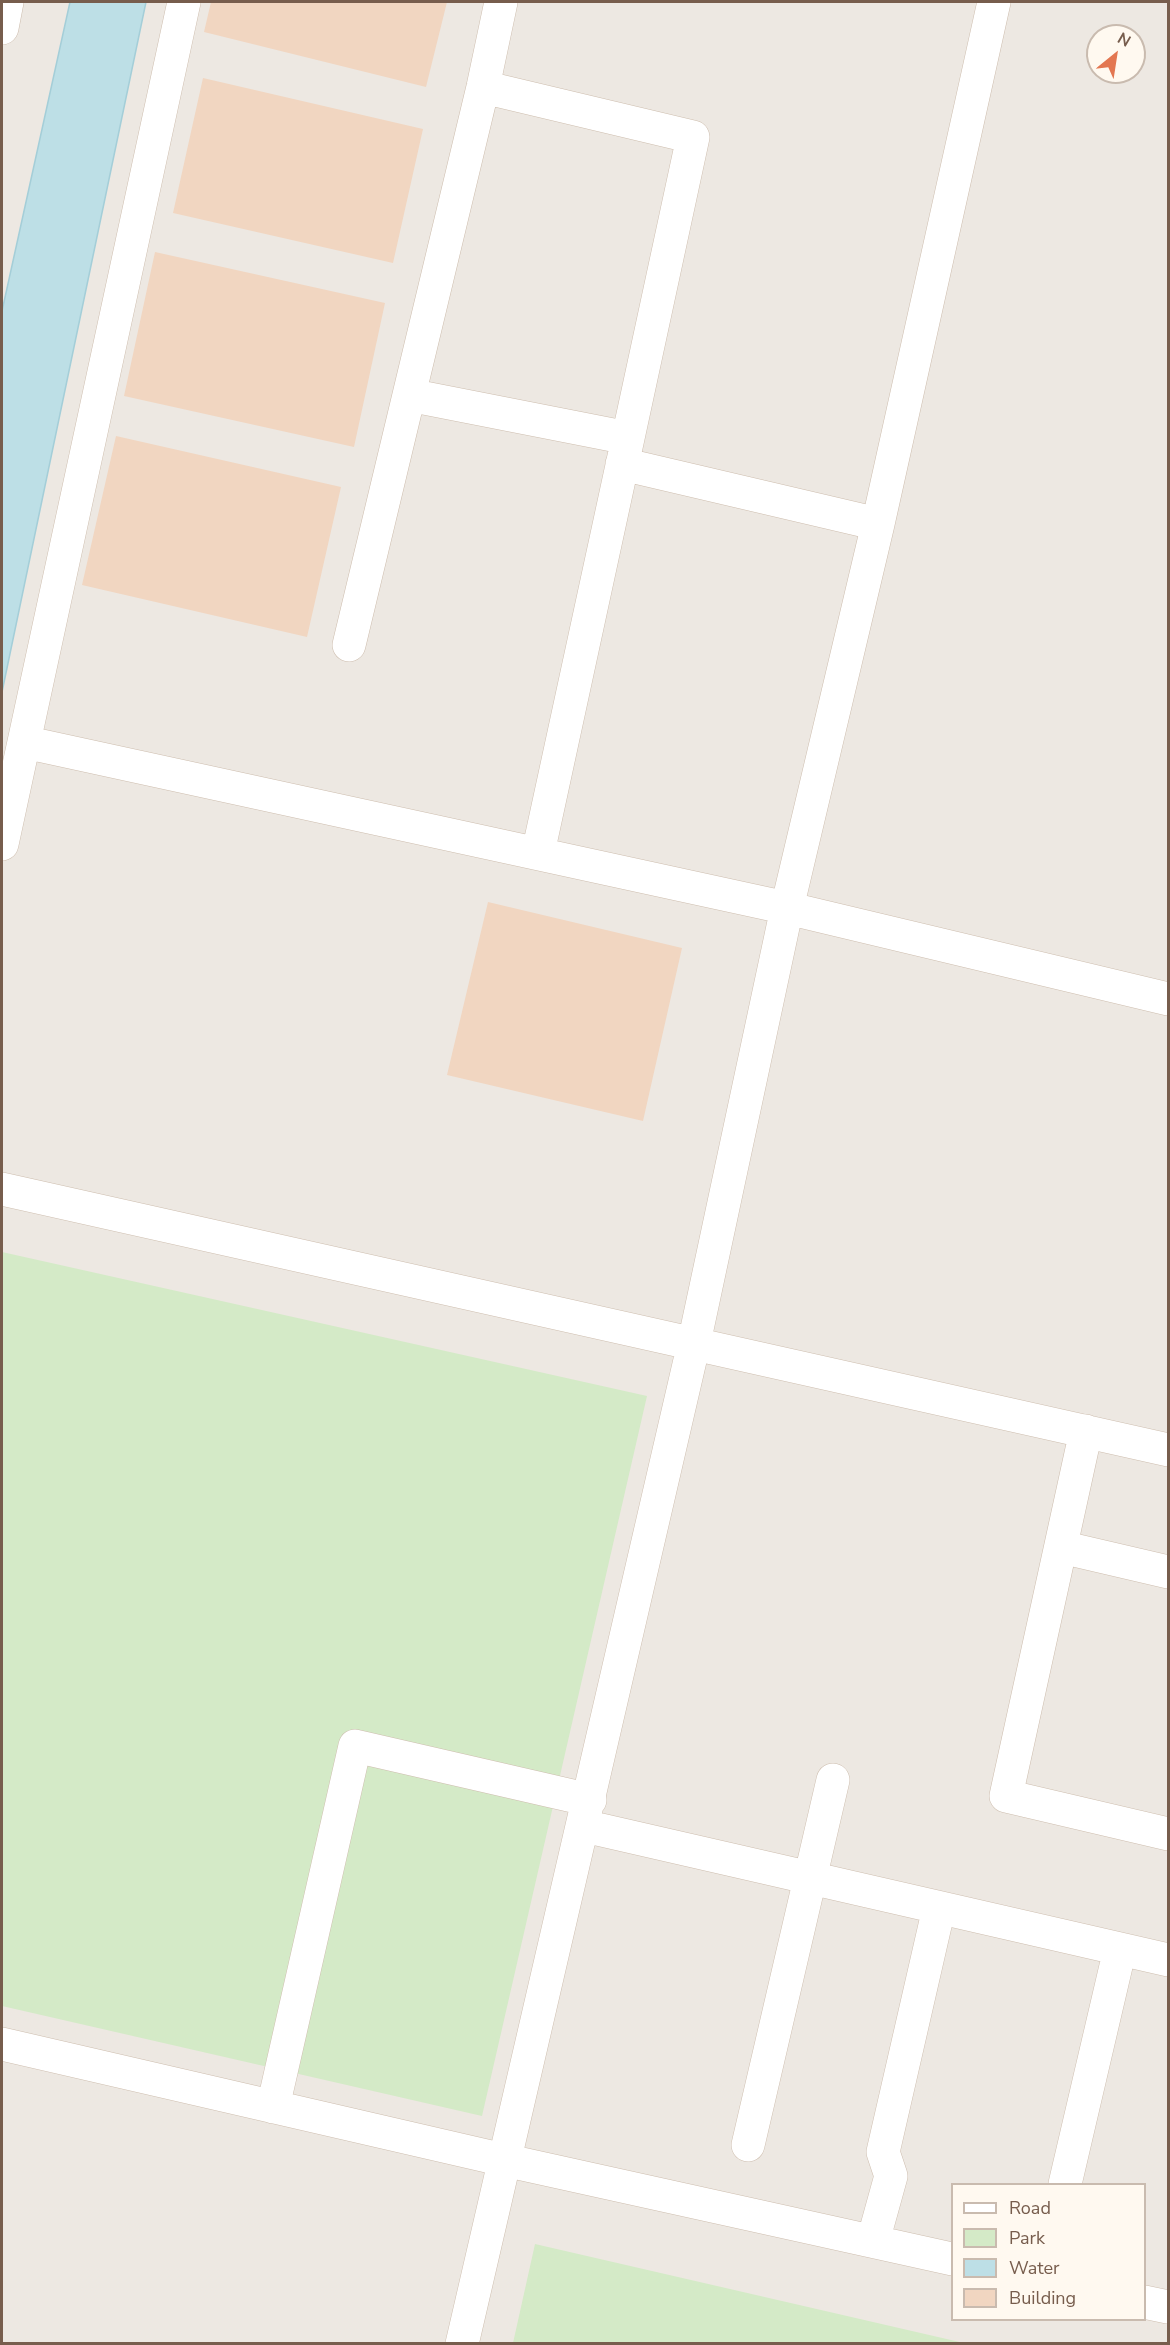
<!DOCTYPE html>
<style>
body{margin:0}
#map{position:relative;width:1170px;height:2345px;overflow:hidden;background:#fcf5e9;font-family:"Nunito Sans",sans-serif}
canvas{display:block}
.frame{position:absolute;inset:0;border:3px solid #775d4d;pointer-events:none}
.legend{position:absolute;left:951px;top:2183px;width:195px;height:138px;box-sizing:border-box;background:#fff9f0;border:2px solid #c9bbaf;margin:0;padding:8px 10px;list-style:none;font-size:18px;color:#775d4d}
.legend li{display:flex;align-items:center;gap:12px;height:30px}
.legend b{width:30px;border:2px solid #c9bbaf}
.north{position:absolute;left:1086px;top:24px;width:60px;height:60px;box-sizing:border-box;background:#fff9f0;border:2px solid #c9bbaf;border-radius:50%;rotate:30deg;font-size:16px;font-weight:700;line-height:24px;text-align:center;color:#775d4d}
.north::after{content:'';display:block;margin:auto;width:21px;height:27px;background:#e37751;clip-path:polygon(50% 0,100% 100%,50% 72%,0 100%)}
</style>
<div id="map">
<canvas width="1170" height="2345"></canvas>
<div class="frame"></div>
<ul class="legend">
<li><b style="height:8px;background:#fff"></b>Road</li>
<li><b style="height:16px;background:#d4eac7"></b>Park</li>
<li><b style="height:16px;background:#bddfe6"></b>Water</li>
<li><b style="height:16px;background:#f1d6c1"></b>Building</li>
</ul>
<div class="north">N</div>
</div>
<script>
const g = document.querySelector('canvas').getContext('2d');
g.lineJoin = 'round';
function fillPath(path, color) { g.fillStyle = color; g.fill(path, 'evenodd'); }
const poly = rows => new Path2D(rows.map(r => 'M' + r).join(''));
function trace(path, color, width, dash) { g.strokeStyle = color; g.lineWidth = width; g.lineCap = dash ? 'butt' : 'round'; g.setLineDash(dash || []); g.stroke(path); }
fillPath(poly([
 [2,2,1168,2,1168,2343,2,2343],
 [1098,36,1134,36,1134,72,1098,72],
 [952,2184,1144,2184,1144,2320,952,2320]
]), '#ede8e2');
fillPath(poly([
 [2,1252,647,1396,482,2116,2,2006],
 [535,2244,964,2343,513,2343]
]), '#d4eac7');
const water = poly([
 [70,2,146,2,2,692,2,311,70,2]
]);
fillPath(water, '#bddfe6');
trace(water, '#a4ced8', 1.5);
fillPath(poly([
 [211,2,447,2,426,87,204,32],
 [203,78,423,129,393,263,173,213],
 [155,252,385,303,354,447,124,396],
 [116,436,341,487,307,637,82,585],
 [488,902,682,948,643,1121,447,1075]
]), '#f1d6c1');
const minor = poly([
 [501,2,483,87,409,395,628,438,538,853],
 [2,28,7,2],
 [483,87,693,137,628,438],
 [622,464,878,524],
 [349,645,409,395],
 [24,742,184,2],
 [2,844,24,742,787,908,1168,999],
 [2,1189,1168,1450],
 [1086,1431,1006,1796,1168,1834],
 [1061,1547,1168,1572],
 [584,1826,1168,1960],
 [2,2044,504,2160,952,2259],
 [273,2107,355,1746,590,1800],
 [748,2145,833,1780],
 [1065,2184,1120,1949],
 [873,2241,891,2176,883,2152,939,1908],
 [1144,2302,1168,2307],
 [462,2344,694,1343,787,908,878,524,994,2]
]);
trace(minor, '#cebeaf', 34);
trace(minor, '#fff', 33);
</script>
